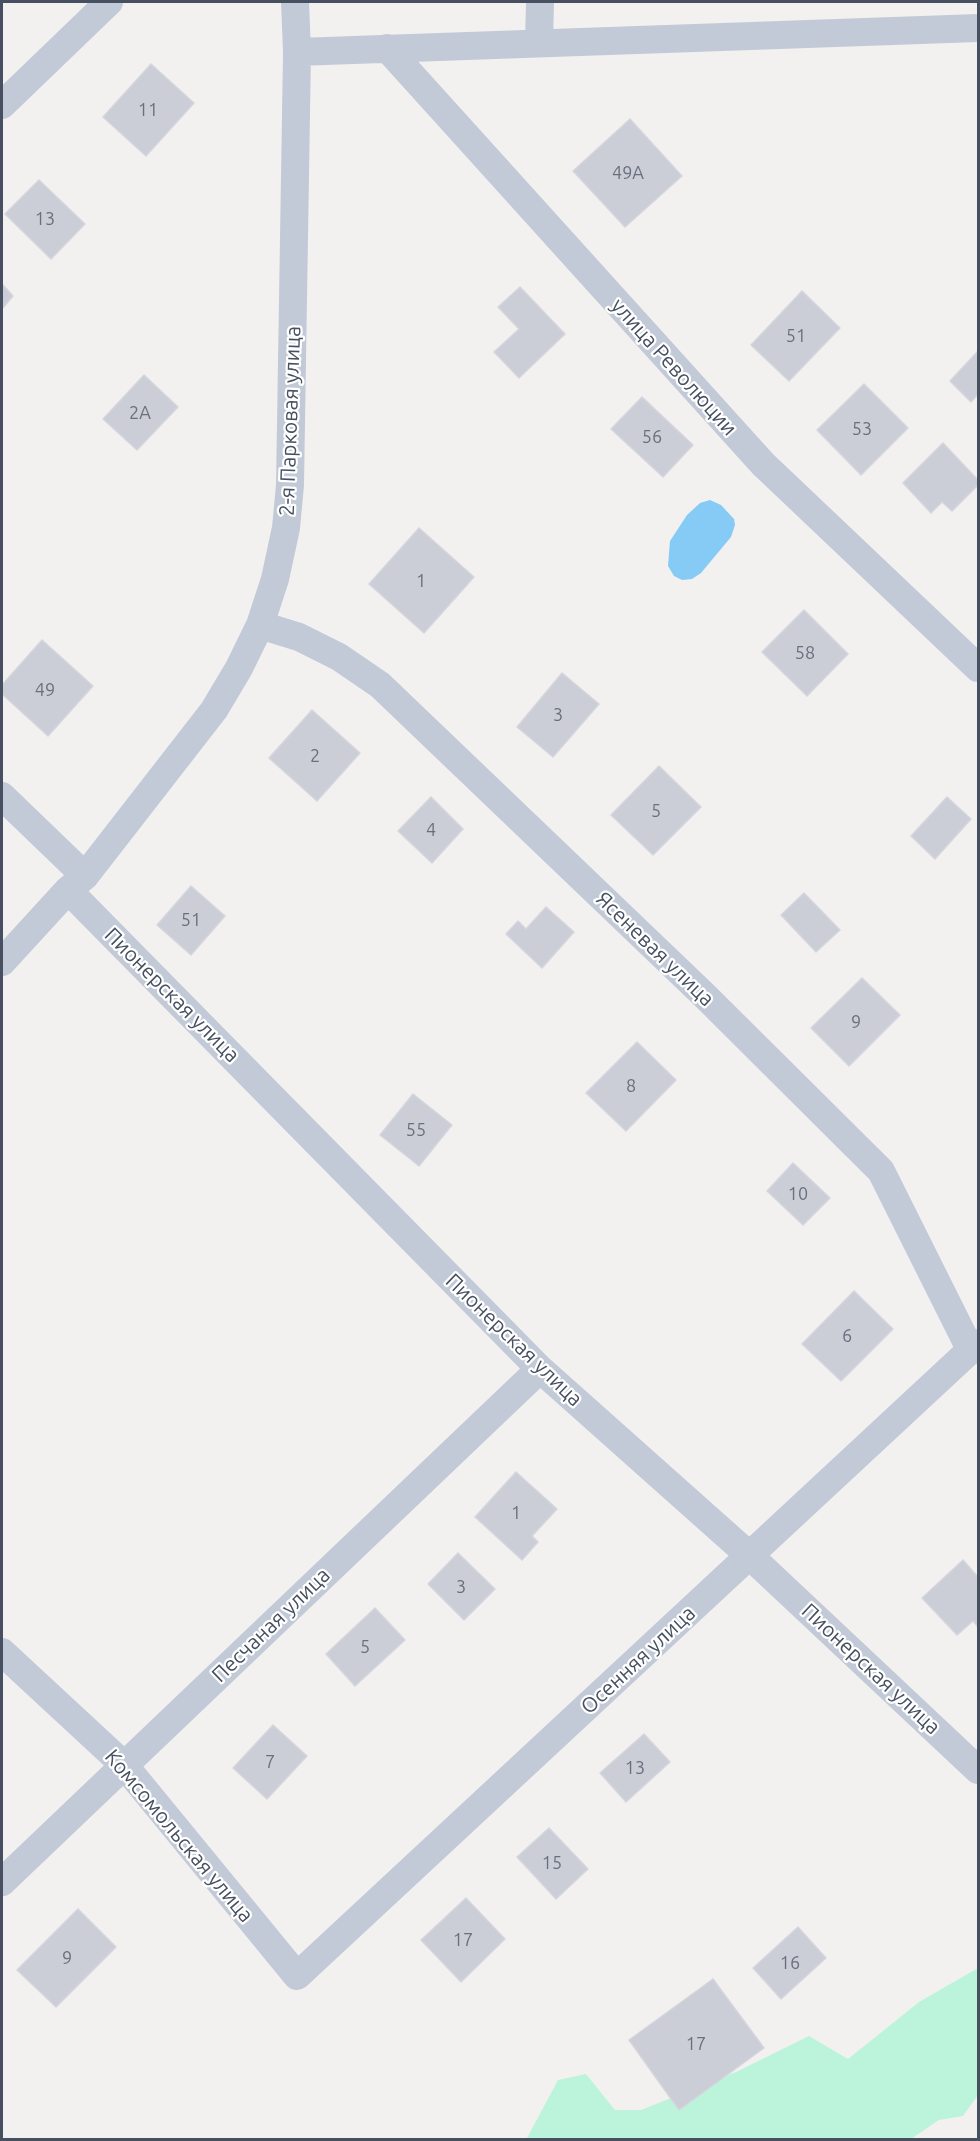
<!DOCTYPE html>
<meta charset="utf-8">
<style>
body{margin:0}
#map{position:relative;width:980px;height:2141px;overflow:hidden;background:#f3f1f0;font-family:Ubuntu,sans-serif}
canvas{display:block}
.frame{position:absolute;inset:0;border:3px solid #465060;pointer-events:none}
</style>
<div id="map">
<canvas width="980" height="2141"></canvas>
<div class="frame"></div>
</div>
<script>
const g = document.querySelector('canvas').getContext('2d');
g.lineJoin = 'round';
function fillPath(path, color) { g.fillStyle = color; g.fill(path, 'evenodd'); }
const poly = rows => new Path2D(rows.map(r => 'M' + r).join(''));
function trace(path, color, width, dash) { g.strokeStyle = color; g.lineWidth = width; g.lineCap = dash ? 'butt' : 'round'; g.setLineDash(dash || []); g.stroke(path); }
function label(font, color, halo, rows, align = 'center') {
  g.font = font + ' Ubuntu,sans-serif'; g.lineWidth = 4.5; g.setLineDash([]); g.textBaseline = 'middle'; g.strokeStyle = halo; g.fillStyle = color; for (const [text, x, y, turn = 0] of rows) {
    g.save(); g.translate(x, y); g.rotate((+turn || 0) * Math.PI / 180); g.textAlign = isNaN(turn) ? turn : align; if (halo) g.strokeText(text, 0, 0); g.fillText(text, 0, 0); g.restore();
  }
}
fillPath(poly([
 [978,1968,978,2095,963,2116,939,2120,911,2139,526,2140,558,2080,586,2074,615,2110,641,2110,736,2072,809,2036,848,2059,919,2002]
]), '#bcf4db');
fillPath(poly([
 [710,500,721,505,734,519,735,525,731,537,701,573,692,579,682,580,674,576,668,566,670,541,687,515,700,503]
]), '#85cbf5');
const building = poly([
 [151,64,194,103,146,156,103,117,151,64],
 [630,119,682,176,625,227,573,171,630,119],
 [39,180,85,224,51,259,5,214,39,180],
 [2,284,13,296,2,309,2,284],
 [520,287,565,334,519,378,494,352,519,329,498,307,520,287],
 [802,291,840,328,789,381,751,345,802,291],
 [978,351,978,394,971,402,950,381,978,351],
 [144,375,178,407,137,450,103,419,144,375],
 [864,384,908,428,861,475,817,430,864,384],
 [642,397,693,445,663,477,611,429,642,397],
 [943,443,978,480,978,485,952,511,942,502,931,513,903,483,943,443],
 [419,528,474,577,424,633,369,584,419,528],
 [804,610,848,654,807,696,762,652,804,610],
 [42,640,93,686,48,736,2,694,2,685,42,640],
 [562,673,599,704,553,757,517,727,562,673],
 [312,710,360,753,317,801,269,758,312,710],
 [659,766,701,807,653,855,611,815,659,766],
 [431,797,463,829,432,863,398,831,431,797],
 [947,797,971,819,935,859,911,836,947,797],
 [191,886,225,916,191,955,157,925,191,886],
 [804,893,840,930,816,952,781,915,804,893],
 [546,907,574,932,542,968,506,934,518,921,526,929,546,907],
 [862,978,900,1015,849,1066,811,1028,862,978],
 [637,1042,676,1080,626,1131,586,1093,637,1042],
 [413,1094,452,1125,419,1166,380,1135,413,1094],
 [793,1163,830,1198,803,1225,767,1191,793,1163],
 [854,1291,893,1329,841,1381,802,1344,854,1291],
 [516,1472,557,1509,532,1536,538,1542,522,1560,475,1517,516,1472],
 [458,1553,495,1589,464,1620,428,1584,458,1553],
 [963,1560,978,1577,978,1627,973,1621,957,1635,922,1598,963,1560],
 [375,1608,405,1640,355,1686,326,1654,375,1608],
 [273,1725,307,1756,267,1799,233,1768,273,1725],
 [644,1734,670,1762,626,1802,600,1773,644,1734],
 [549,1828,588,1869,556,1899,517,1857,549,1828],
 [466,1898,505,1939,461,1982,421,1940,466,1898],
 [78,1909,116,1947,56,2007,17,1970,78,1909],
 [798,1927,826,1958,781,1999,753,1968,798,1927],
 [713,1979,764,2048,679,2110,629,2040,713,1979]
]);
fillPath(building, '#ccced7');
trace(building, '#d4d5dd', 1.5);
trace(poly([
 [539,43,540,2],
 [387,48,763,464,978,668],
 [297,52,978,28],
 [2,105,109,2],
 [260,625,299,637,339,657,380,685,705,996,881,1171,971,1351],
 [2,796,85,876],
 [68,890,540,1369,750,1556,978,1770],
 [2,962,68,890,85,876,214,710,239,668,260,625,275,579,286,528,290,485,297,52,295,2],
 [2,1652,124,1765,297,1976,978,1343],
 [2,1882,540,1369]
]), '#c3cad7', 28);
label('18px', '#68707e', null, [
 ["11",148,110],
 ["49А",628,173],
 ["13",45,219],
 ["51",796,336],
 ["2А",140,413],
 ["53",862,429],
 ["56",652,437],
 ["1",421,581],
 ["58",805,653],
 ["49",45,690],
 ["3",558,715],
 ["2",315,756],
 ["5",656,811],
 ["4",431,830],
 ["51",191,920],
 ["9",856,1022],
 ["8",631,1086],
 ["55",416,1130],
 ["10",798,1194],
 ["6",847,1336],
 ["1",516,1513],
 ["3",461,1587],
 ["5",365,1647],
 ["7",270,1762],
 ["13",635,1768],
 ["15",552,1863],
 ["17",463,1940],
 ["9",67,1958],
 ["16",790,1963],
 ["17",696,2044]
]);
label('21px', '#465060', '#fff', [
 ["улица Революции",674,367,48],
 ["2-я Парковая улица",290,421,-88],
 ["Ясеневая улица",655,949,44],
 ["Пионерская улица",172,995,45],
 ["Пионерская улица",514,1340,44],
 ["Песчаная улица",271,1625,-44],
 ["Осенняя улица",638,1660,-43],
 ["Пионерская улица",871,1669,43],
 ["Комсомольская улица",179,1836,50]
]);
</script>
